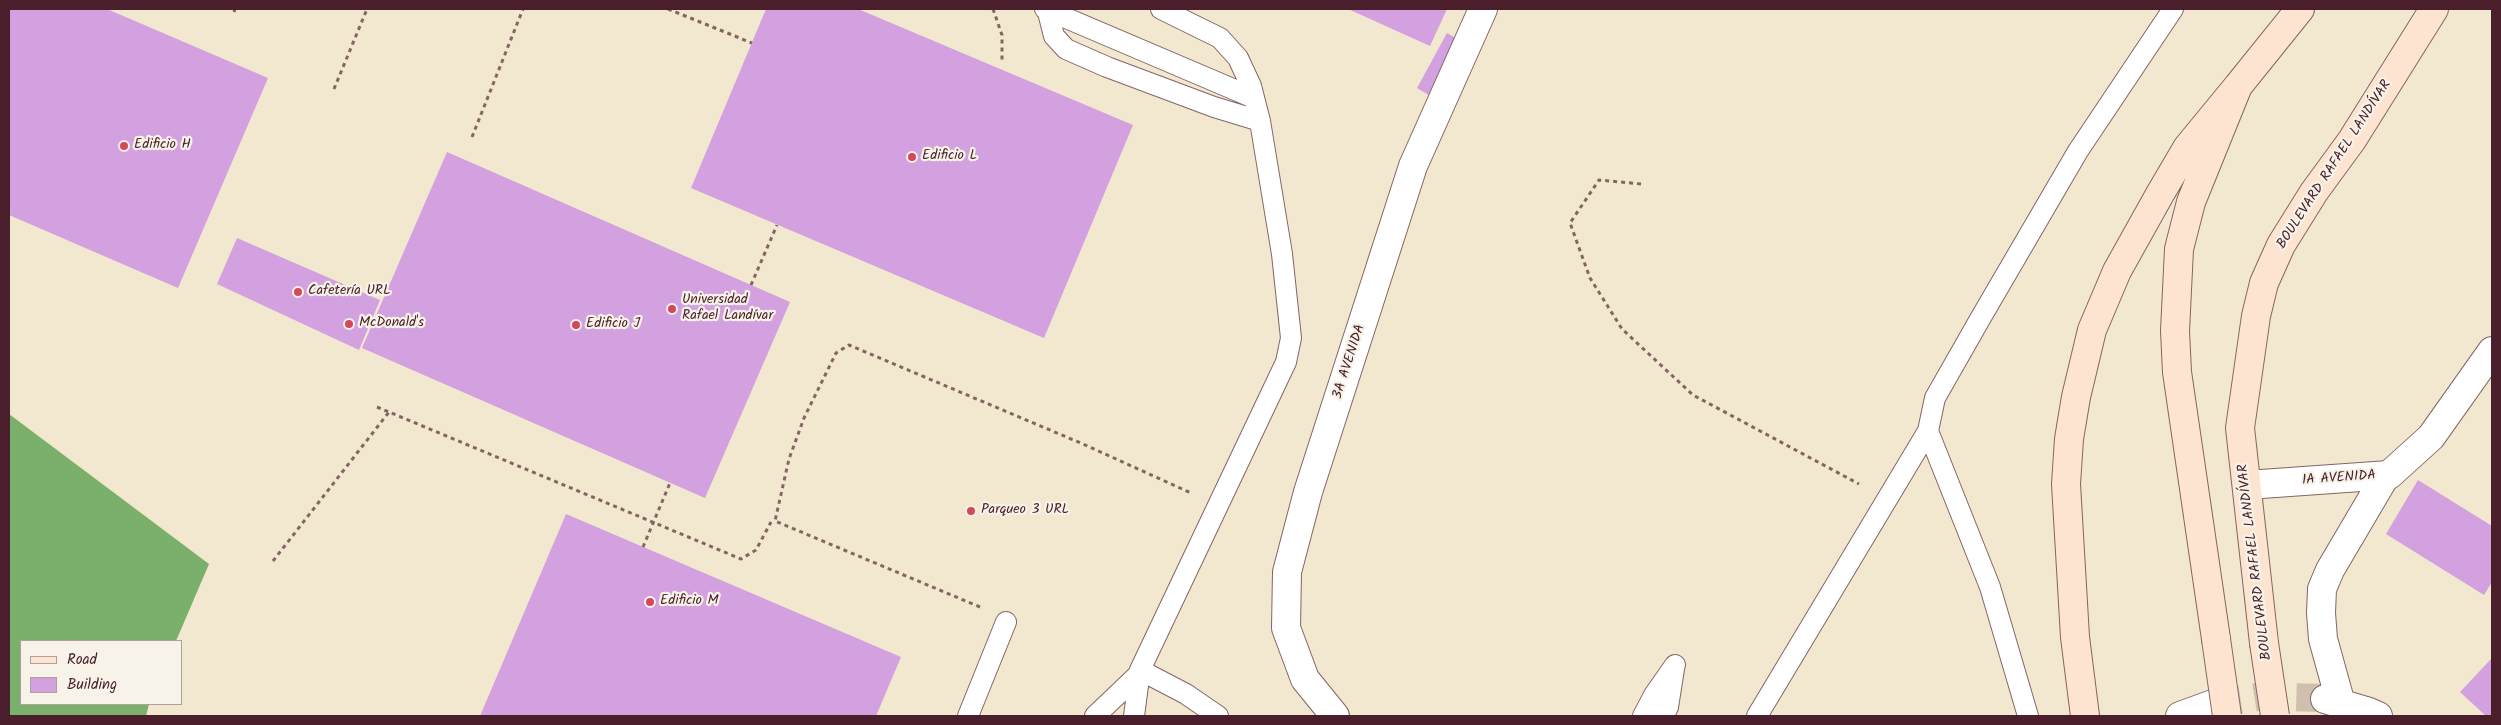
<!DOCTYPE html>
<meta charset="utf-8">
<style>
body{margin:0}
#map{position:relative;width:2501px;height:725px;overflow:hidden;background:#f2e7cf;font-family:Kalam,sans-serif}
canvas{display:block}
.frame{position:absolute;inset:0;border:10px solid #4a1f2b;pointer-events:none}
.legend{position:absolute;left:20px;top:640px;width:162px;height:65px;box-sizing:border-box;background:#f7f3e8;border:1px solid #b29e9c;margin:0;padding:6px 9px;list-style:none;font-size:15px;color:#4a1f2b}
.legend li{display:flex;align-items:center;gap:10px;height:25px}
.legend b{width:25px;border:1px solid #b29e9c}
</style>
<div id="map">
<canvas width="2501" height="725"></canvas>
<div class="frame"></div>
<ul class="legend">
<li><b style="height:6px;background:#fde4d1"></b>Road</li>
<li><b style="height:14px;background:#d3a1e0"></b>Building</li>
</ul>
</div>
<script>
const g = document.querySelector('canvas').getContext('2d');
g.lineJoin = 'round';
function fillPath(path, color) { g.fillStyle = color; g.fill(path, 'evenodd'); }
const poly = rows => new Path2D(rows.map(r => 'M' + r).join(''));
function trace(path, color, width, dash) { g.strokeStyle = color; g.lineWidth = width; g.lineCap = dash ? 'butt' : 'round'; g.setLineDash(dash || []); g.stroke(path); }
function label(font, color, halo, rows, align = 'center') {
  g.font = font + ' Kalam,sans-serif'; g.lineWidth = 4.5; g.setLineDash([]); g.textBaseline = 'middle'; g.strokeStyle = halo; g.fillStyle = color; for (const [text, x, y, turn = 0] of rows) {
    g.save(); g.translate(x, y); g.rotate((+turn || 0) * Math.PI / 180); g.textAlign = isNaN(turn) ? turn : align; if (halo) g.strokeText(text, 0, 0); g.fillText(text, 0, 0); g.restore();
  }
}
fillPath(poly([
 [9,414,209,564,176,641,21,641,21,704,149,704,146,716,9,716]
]), '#7bb06c');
fillPath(poly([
 [9,9,107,9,268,78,178,288,9,215],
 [766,9,858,9,1133,125,1044,338,691,188],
 [1348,9,1447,9,1430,46],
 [1447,33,1463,42,1432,97,1417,88],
 [447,152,790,302,705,498,362,348],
 [237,238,380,300,359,350,217,284],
 [2418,480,2492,526,2492,582,2484,595,2386,534],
 [566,514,901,657,876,716,480,716],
 [2492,658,2492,716,2486,716,2460,692]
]), '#d3a1e0');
trace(poly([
 [2213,704,2263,696,2321,698]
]), '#d0bfae', 28, [28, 14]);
const service = poly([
 [1045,9,1254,98],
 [1048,12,1054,36,1066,49,1107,67,1214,107,1260,121],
 [1140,670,1186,694,1218,716],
 [968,716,1006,622],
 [1095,716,1139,674],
 [1134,716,1140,670,1286,362,1291,338,1282,254,1260,121,1251,86,1238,58,1220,38,1161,9],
 [1643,716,1654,695,1675,665],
 [1664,716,1668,707,1674,669],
 [1757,716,1928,431],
 [2028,716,1990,587,1928,431,1935,398,1980,319,2078,151,2173,9]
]);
const minor = poly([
 [2247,485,2389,475,2431,437,2492,351]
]);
const tertiary = poly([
 [2325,699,2369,712,2378,716],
 [2341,704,2323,639,2321,613,2322,589,2330,570,2386,475],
 [1335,716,1305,679,1286,628,1287,572,1308,492,1413,166,1483,9],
 [2180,716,2213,704]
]);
const secondary = poly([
 [2216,639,2177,372,2175,331,2179,249,2191,202,2238,86,2300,9],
 [2264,643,2240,428,2256,316,2264,283,2281,245,2314,192,2352,140,2434,9],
 [2085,716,2075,637,2066,484,2069,439,2076,397,2092,330,2117,271,2160,194,2187,148,2238,86]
]);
trace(service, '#856564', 22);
trace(minor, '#856564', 30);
trace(tertiary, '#856564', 30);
trace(secondary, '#856564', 30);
trace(poly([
 [668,9,752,43],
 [993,9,1002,35,1002,61],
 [234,12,235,9],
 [334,89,367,9],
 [472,137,523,9],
 [1641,184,1599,180,1570,223,1590,278,1622,329,1693,395,1859,484],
 [751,285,777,225],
 [377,407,741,559,756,550,771,522],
 [643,547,670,483],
 [273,561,389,412],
 [980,607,775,521,789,459,804,418,836,353,849,345,1083,444,1191,493]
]), '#856564', 3, [4, 4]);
trace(service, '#fff', 20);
trace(minor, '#fff', 28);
trace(tertiary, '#fff', 28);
trace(secondary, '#fde4d1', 28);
const secondaryBridge = poly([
 [2216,639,2227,716],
 [2264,643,2275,716]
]);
trace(secondaryBridge, '#856564', 30, []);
trace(secondaryBridge, '#fde4d1', 28);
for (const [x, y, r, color] of [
 [124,146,5,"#d1495b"],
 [912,157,5,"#d1495b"],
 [298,292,5,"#d1495b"],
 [672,309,5,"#d1495b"],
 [349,324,5,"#d1495b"],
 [576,325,5,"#d1495b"],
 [971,511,5,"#d1495b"],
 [650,602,5,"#d1495b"]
]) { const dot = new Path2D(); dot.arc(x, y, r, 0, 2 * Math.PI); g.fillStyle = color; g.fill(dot); trace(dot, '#f7f3e8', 2); }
label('14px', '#4a1f2b', '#f7f3e8', [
 ["Edificio H",134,146],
 ["Edificio L",922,157],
 ["Cafetería URL",308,292],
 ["Universidad",682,301],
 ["Rafael Landívar",682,317],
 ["McDonald's",359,324],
 ["Edificio J",586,325],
 ["Parqueo 3 URL",981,511],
 ["Edificio M",660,602]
], 'left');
label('14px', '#4a1f2b', '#f7f3e8', [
 ["BOULEVARD RAFAEL LANDÍVAR",2335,165,-57],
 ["3A AVENIDA",1350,362,-72],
 ["1A AVENIDA",2339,479,-4],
 ["BOULEVARD RAFAEL LANDÍVAR",2256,562,-97]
]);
</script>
